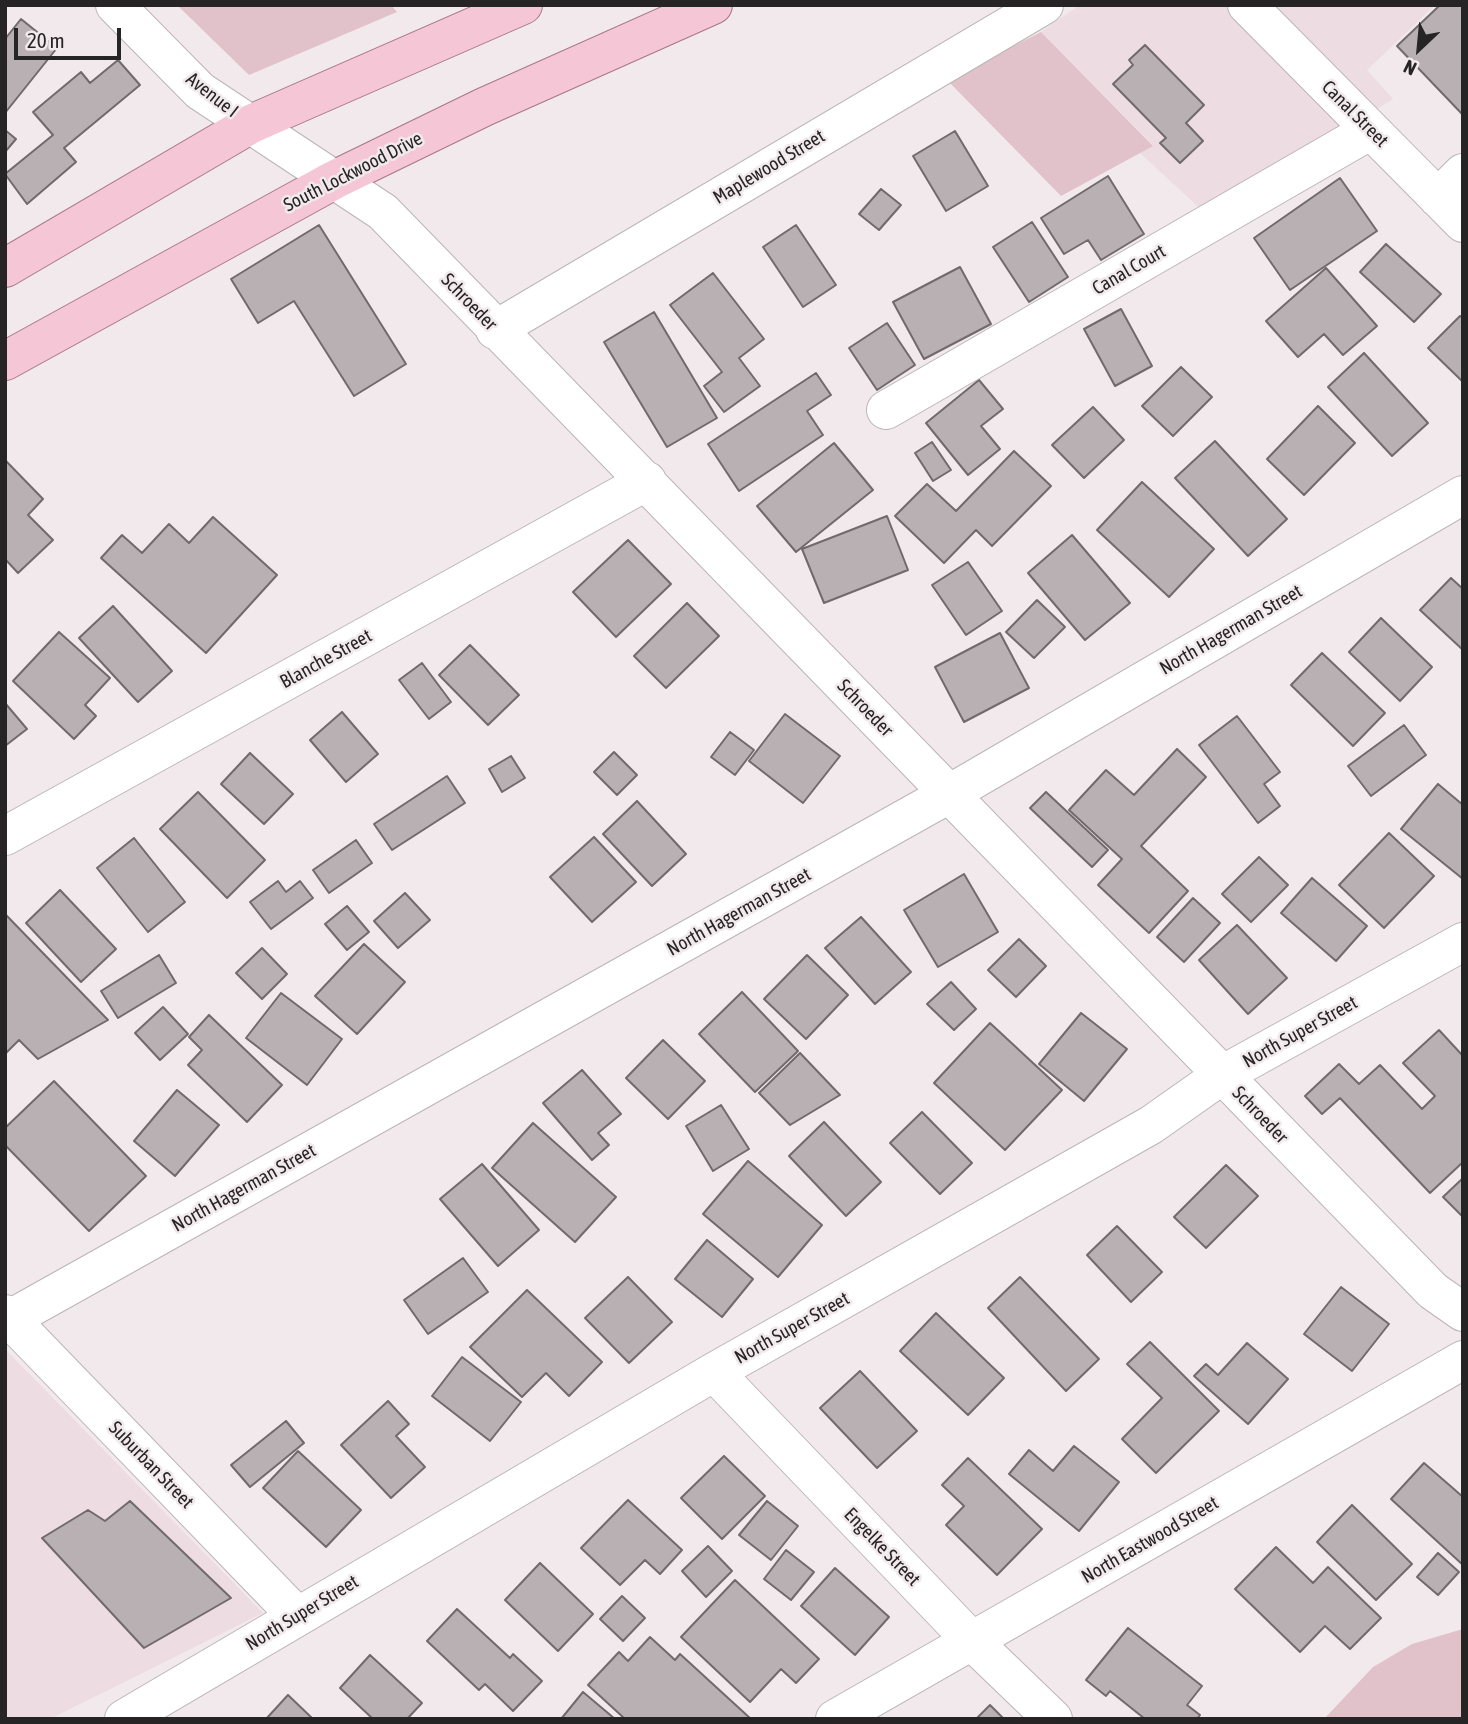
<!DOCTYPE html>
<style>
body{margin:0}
#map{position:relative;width:1468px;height:1724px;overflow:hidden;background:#f1e9eb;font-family:"Asap Condensed",sans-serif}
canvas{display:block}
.frame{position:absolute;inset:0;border:7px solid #272425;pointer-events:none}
.north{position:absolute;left:1384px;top:14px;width:70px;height:70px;-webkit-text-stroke:5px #f1e9eb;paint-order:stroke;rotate:206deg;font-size:19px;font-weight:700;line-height:28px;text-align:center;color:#272425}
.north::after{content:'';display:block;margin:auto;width:24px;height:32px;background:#272425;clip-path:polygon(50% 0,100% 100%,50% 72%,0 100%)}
.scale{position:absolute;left:14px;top:28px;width:107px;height:32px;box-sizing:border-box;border:4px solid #272425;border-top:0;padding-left:9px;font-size:21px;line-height:24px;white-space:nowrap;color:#272425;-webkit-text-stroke:5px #f1e9eb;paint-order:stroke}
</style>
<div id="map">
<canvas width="1468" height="1724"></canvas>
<div class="frame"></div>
<div class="north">N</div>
<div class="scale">20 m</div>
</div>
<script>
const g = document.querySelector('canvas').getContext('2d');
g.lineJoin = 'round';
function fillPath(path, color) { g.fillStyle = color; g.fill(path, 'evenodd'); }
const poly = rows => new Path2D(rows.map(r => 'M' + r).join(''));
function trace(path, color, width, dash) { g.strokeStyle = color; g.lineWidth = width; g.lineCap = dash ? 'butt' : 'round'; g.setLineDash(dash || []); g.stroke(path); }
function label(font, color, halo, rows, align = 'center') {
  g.font = font + ' "Asap Condensed",sans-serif'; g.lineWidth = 5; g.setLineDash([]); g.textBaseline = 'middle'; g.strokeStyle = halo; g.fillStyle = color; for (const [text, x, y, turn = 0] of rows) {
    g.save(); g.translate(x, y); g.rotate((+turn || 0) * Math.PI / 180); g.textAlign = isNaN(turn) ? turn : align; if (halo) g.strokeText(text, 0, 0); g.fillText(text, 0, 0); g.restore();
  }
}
fillPath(poly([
 [1080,5,1435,5,1367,70,1393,99,1207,215,1140,153,1153,145,1041,32],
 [5,1349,263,1613,50,1719,5,1719]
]), '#eddce1');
fillPath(poly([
 [177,5,391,5,397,12,249,75],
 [1041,32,1153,146,1061,196,947,80],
 [1463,1629,1463,1719,1324,1719,1373,1667,1412,1644]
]), '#e1c2cb');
const building = poly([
 [1440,5,1463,5,1463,115,1397,46,1440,5],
 [21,19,57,48,5,113,5,39,21,19],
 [1145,45,1204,105,1186,123,1203,141,1180,163,1160,143,1166,138,1113,84,1133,65,1129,60,1145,45],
 [118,60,140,85,64,148,76,162,27,204,5,174,53,135,33,112,81,72,90,83,118,60],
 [5,130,16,139,5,152,5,130],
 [955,131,988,186,946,211,913,156,955,131],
 [1108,176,1144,234,1101,260,1088,240,1064,254,1041,218,1108,176],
 [1340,178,1377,231,1290,290,1254,238,1340,178],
 [881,189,901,205,879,230,859,214,881,189],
 [1032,222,1068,277,1029,302,993,247,1032,222],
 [319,225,406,364,354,396,294,301,258,323,231,279,319,225],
 [796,225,836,285,803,307,763,247,796,225],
 [1386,244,1441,294,1414,322,1360,272,1386,244],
 [960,267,991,324,924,359,893,302,960,267],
 [1326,268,1377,326,1343,355,1324,334,1298,357,1266,321,1326,268],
 [713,273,764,339,739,358,760,386,724,412,704,386,722,372,670,305,713,273],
 [1121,309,1152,366,1115,386,1084,329,1121,309],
 [654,312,717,418,667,447,604,342,654,312],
 [1460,316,1463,318,1463,382,1428,348,1460,316],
 [887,323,915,365,877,390,849,348,887,323],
 [1364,353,1428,423,1392,456,1328,387,1364,353],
 [1181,367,1212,397,1173,436,1142,406,1181,367],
 [816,373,831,395,807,411,823,435,739,491,708,444,816,373],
 [979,380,1003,409,981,426,1000,449,968,475,926,423,979,380],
 [1318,406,1355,443,1304,495,1267,459,1318,406],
 [1093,407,1124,440,1084,478,1052,445,1093,407],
 [1215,441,1287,519,1248,556,1175,478,1215,441],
 [932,442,951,470,933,481,915,453,932,442],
 [834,443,873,490,796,552,757,506,834,443],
 [1014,451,1051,486,992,546,976,530,944,563,895,516,927,484,956,511,1014,451],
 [5,460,43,499,28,515,53,540,18,573,5,559,5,460],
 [1142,482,1214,549,1169,597,1097,530,1142,482],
 [887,516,908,570,824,603,802,549,887,516],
 [213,517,277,575,206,653,101,558,122,535,142,553,169,524,189,543,213,517],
 [1072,535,1130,603,1085,640,1028,573,1072,535],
 [628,540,671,584,616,637,573,592,628,540],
 [968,562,1002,611,966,635,932,585,968,562],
 [1451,578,1463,589,1463,650,1420,610,1451,578],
 [1037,600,1065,627,1034,658,1006,632,1037,600],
 [687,603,719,636,666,688,634,656,687,603],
 [113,606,172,671,138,702,79,638,113,606],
 [1381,618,1432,667,1400,701,1349,652,1381,618],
 [59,632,110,678,85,705,96,716,74,739,13,681,59,632],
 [1000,633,1029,688,964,722,935,667,1000,633],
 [470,645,519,695,488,725,439,675,470,645],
 [1322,653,1385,713,1353,746,1291,685,1322,653],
 [422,663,451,702,429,719,399,680,422,663],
 [5,703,27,729,5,746,5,703],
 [342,712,378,754,346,782,310,740,342,712],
 [785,714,840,756,803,803,749,761,785,714],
 [1237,716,1280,772,1264,784,1280,806,1258,823,1199,745,1237,716],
 [1404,725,1426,755,1371,796,1348,766,1404,725],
 [730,732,754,750,735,775,711,757,730,732],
 [1177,749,1206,777,1141,846,1188,891,1149,933,1098,885,1122,859,1069,810,1106,770,1134,795,1177,749],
 [614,752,637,775,617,795,594,772,614,752],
 [250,753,293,794,264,824,221,784,250,753],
 [511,756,525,778,502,792,489,769,511,756],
 [447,776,465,803,392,850,374,824,447,776],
 [1438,784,1463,805,1463,879,1401,829,1438,784],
 [198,792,265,860,227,898,160,829,198,792],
 [1046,792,1108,850,1092,867,1030,808,1046,792],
 [637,801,686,854,652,886,603,834,637,801],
 [1389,833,1434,876,1384,928,1339,885,1389,833],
 [594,837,636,882,592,922,550,877,594,837],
 [134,838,185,902,148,932,97,868,134,838],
 [356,840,372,863,329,893,313,870,356,840],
 [1259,857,1288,885,1251,922,1222,894,1259,857],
 [964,874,998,932,938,967,904,910,964,874],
 [1312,878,1367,926,1336,961,1281,913,1312,878],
 [278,881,286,892,300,881,313,898,271,929,250,902,278,881],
 [60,890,116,949,81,982,26,923,60,890],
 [405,893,430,920,398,948,374,921,405,893],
 [1193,898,1220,923,1184,962,1157,937,1193,898],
 [347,906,369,932,347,950,325,924,347,906],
 [6,915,108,1020,38,1059,19,1040,5,1054,6,915],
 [861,917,911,972,875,1004,825,948,861,917],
 [1237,925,1287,978,1248,1014,1199,960,1237,925],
 [1019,939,1046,966,1016,997,988,970,1019,939],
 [364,944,405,982,357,1034,315,996,364,944],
 [262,948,287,974,262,999,236,973,262,948],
 [159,955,176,983,118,1018,101,991,159,955],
 [807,955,848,995,806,1039,764,999,807,955],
 [951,982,976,1009,954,1030,927,1004,951,982],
 [742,992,798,1051,755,1092,699,1034,742,992],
 [281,993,342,1039,307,1085,246,1038,281,993],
 [163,1007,188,1034,160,1060,135,1033,163,1007],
 [1081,1013,1127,1049,1084,1101,1039,1064,1081,1013],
 [209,1015,282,1085,247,1122,188,1065,202,1050,189,1037,209,1015],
 [990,1023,1062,1090,1005,1150,934,1083,990,1023],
 [1439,1030,1463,1056,1463,1162,1430,1193,1340,1098,1322,1114,1305,1096,1339,1064,1359,1084,1380,1065,1422,1109,1435,1096,1403,1063,1439,1030],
 [663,1040,705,1081,668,1119,626,1078,663,1040],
 [800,1053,840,1095,790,1125,759,1093,800,1053],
 [582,1070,621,1114,598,1133,609,1145,592,1160,543,1103,582,1070],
 [54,1081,146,1176,89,1231,5,1145,5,1128,54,1081],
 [177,1090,219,1125,175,1176,134,1141,177,1090],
 [721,1105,749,1149,713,1171,686,1126,721,1105],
 [922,1112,972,1163,940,1194,890,1143,922,1112],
 [824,1122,881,1182,846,1216,789,1156,824,1122],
 [533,1123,616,1197,575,1242,492,1168,533,1123],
 [748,1161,822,1225,778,1277,703,1214,748,1161],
 [482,1164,539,1230,498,1266,440,1199,482,1164],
 [1226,1165,1258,1196,1206,1248,1174,1217,1226,1165],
 [1463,1178,1463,1217,1443,1197,1463,1178],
 [1117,1226,1162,1272,1131,1302,1087,1255,1117,1226],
 [707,1240,753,1279,722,1317,675,1279,707,1240],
 [463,1258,488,1292,428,1334,404,1300,463,1258],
 [628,1277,672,1322,629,1363,585,1318,628,1277],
 [1020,1277,1099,1359,1066,1391,988,1308,1020,1277],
 [1341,1287,1389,1324,1352,1371,1304,1334,1341,1287],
 [527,1290,602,1362,569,1396,546,1373,522,1397,470,1347,527,1290],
 [936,1313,1004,1378,968,1415,900,1351,936,1313],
 [1150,1342,1219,1411,1156,1473,1122,1439,1162,1398,1127,1364,1150,1342],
 [1247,1343,1288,1379,1248,1424,1194,1376,1206,1364,1218,1375,1247,1343],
 [462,1357,521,1402,490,1441,432,1396,462,1357],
 [860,1371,917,1431,877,1468,820,1408,860,1371],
 [388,1401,409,1424,396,1436,425,1467,391,1498,341,1445,388,1401],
 [286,1421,304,1443,250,1487,231,1465,286,1421],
 [1074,1446,1119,1482,1079,1531,1009,1474,1029,1450,1053,1471,1074,1446],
 [298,1451,361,1510,326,1547,263,1488,298,1451],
 [724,1456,765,1496,722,1539,681,1498,724,1456],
 [968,1458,1042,1529,997,1575,946,1525,964,1506,942,1485,968,1458],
 [1424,1463,1463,1497,1463,1565,1391,1499,1424,1463],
 [628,1500,682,1550,660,1574,645,1560,620,1585,581,1548,628,1500],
 [130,1501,231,1598,144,1648,42,1538,88,1510,105,1521,130,1501],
 [767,1501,798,1526,771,1560,739,1535,767,1501],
 [1352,1505,1412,1564,1376,1600,1317,1542,1352,1505],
 [708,1546,732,1571,706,1597,682,1571,708,1546],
 [1276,1547,1313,1583,1328,1567,1381,1618,1350,1649,1325,1626,1300,1652,1235,1589,1276,1547],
 [786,1550,814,1572,791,1600,764,1579,786,1550],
 [1438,1553,1459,1572,1438,1595,1417,1577,1438,1553],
 [540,1563,593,1614,558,1651,505,1600,540,1563],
 [835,1568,889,1617,855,1655,801,1606,835,1568],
 [735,1580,819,1659,796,1683,781,1669,750,1702,681,1637,735,1580],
 [622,1596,645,1618,623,1641,600,1619,622,1596],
 [457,1609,510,1658,513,1654,542,1681,513,1711,485,1684,479,1690,427,1641,457,1609],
 [1128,1628,1202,1686,1187,1705,1200,1715,1197,1719,1145,1719,1110,1691,1106,1696,1086,1680,1128,1628],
 [650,1637,675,1660,680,1654,751,1719,625,1719,588,1685,619,1652,628,1661,650,1637],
 [370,1655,422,1703,407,1719,373,1719,340,1688,370,1655],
 [583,1692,615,1719,561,1719,583,1692],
 [288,1695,313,1719,266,1719,288,1695],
 [990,1705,1004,1719,976,1719,990,1705]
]);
fillPath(building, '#b8b0b3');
trace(building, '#716a6c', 2);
const minor = poly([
 [115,5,200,91,383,212,1433,1291,1463,1312],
 [1247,5,1463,223],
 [1438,198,1463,173],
 [495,330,1044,5],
 [886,410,1371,130],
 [5,836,647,481],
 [5,1314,296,1615],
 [10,1319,949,794,1463,495],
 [714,1372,973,1642,1053,1719],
 [124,1719,714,1372,1151,1125,1222,1075,1463,942],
 [835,1719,1463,1360]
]);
const major = poly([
 [5,268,251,124,523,5],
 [5,361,334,180,484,107,713,5]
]);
trace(minor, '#bcb4b6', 40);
trace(major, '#a87686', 40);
trace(minor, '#fff', 38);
trace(major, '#f5c7d6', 38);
label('19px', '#272425', '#f1e9eb', [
 ["Avenue I",212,95,38],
 ["Canal Street",1355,114,45],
 ["Maplewood Street",769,167,-31],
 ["South Lockwood Drive",353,172,-27],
 ["Canal Court",1129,270,-30],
 ["Schroeder",469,302,46],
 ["North Hagerman Street",1231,630,-30],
 ["Blanche Street",326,659,-29],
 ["Schroeder",865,708,46],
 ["North Hagerman Street",739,912,-29],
 ["North Super Street",1300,1032,-29],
 ["Schroeder",1260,1115,46],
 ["North Hagerman Street",244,1188,-29],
 ["North Super Street",792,1328,-29],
 ["Suburban Street",151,1465,46],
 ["North Eastwood Street",1150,1540,-30],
 ["Engelke Street",882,1547,46],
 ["North Super Street",302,1613,-31]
]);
</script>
